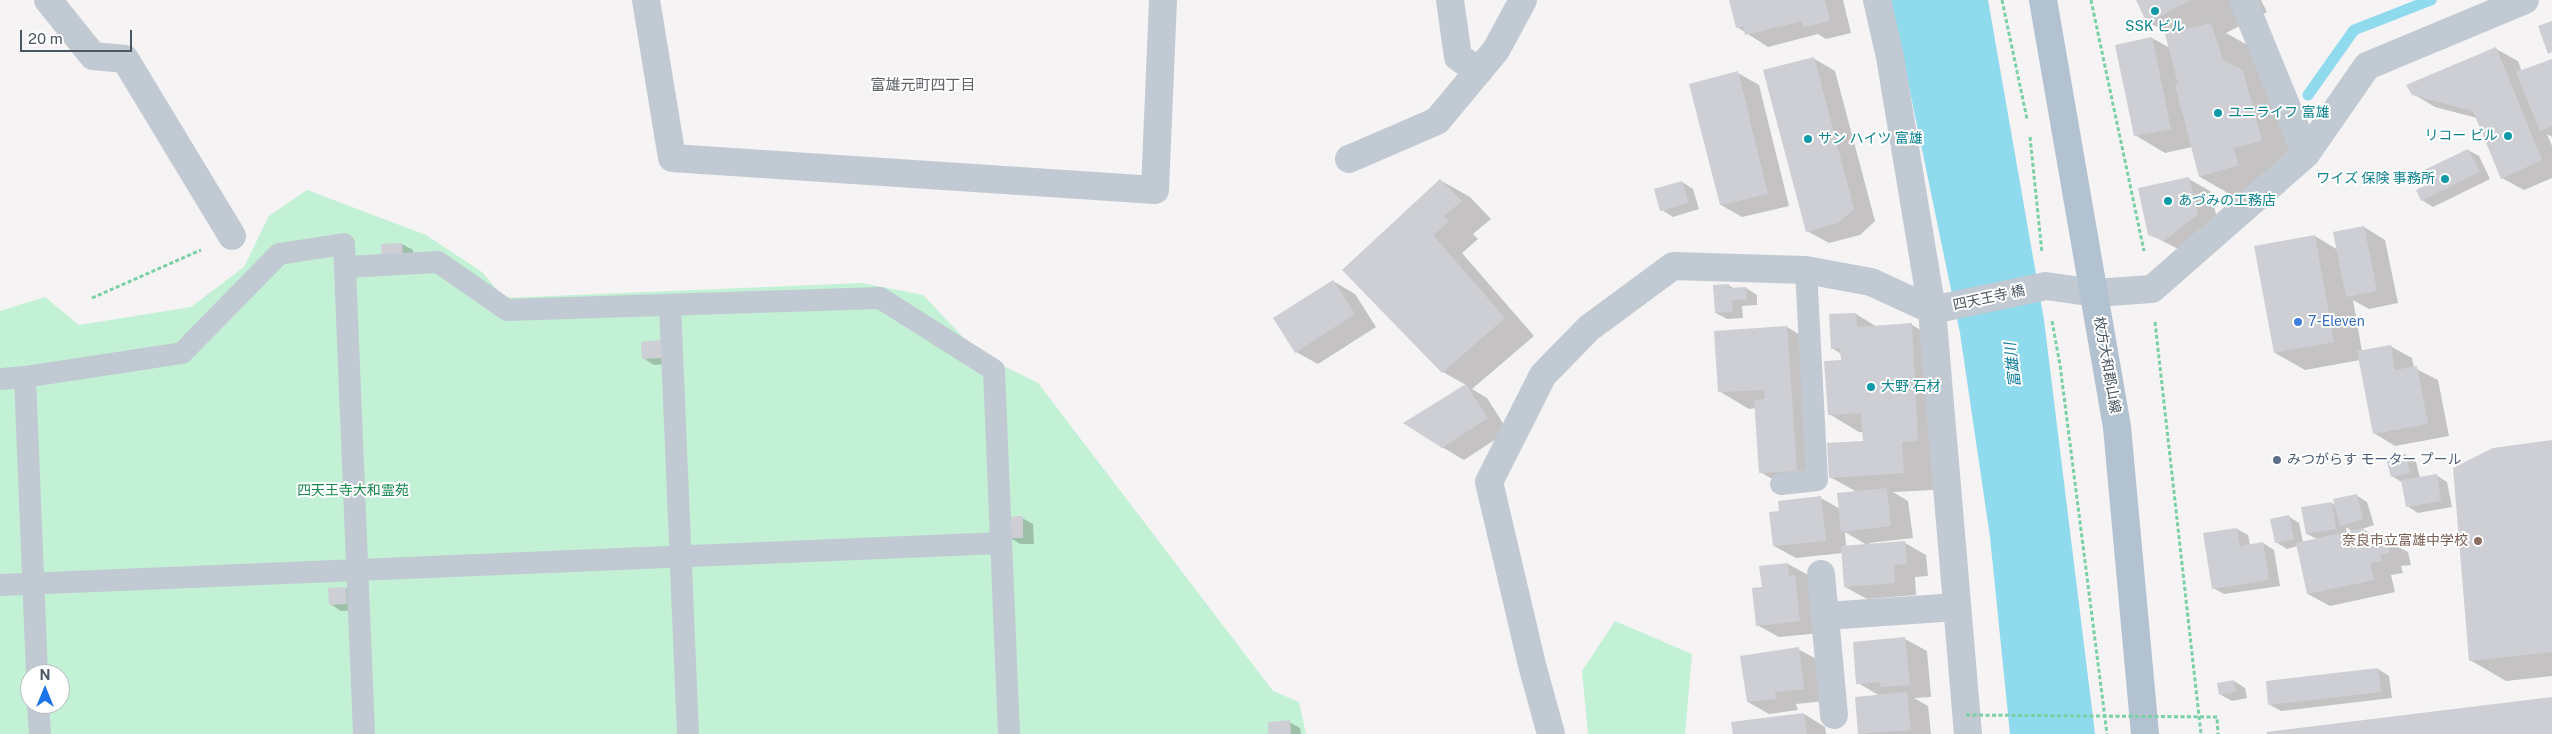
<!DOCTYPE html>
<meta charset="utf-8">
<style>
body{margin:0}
#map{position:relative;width:2552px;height:734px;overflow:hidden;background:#f5f3f3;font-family:"Public Sans",sans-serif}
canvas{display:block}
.north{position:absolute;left:20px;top:664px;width:50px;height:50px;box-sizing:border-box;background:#fff;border:1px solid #b7bbc0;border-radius:50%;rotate:0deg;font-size:14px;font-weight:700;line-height:20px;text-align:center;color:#4a5661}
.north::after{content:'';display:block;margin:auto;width:18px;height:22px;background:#1a73e8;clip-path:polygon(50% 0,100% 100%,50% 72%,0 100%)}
.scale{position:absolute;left:20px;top:30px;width:112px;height:22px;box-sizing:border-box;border:2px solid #4a5661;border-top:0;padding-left:6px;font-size:15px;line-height:18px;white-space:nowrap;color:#4a5661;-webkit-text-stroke:4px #fff;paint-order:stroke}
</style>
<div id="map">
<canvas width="2552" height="734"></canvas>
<div class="north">N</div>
<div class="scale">20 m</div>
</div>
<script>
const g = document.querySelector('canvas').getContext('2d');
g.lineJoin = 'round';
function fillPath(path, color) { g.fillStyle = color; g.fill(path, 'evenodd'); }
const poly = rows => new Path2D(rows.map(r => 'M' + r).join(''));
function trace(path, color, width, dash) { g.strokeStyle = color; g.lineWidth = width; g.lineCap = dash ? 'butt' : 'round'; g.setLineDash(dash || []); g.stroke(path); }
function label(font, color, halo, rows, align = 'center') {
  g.font = font + ' "Public Sans","Noto Sans JP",sans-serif'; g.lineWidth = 4; g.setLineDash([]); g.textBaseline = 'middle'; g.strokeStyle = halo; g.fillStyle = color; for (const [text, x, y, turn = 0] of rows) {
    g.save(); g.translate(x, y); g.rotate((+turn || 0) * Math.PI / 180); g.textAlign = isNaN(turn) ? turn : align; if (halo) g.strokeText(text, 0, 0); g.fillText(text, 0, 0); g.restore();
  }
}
fillPath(poly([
 [307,190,426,235,482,272,504,298,862,283,923,295,979,354,1038,383,1273,691,1299,702,1306,734,0,734,0,311,45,297,79,325,191,307,244,267,269,216],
 [30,674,60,674,60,704,30,704],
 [1615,621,1692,654,1685,734,1588,734,1582,671]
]), '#c3f1d5');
fillPath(poly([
 [1891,0,1988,0,2044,320,2095,734,2010,734,1990,537,1960,333]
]), '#90daee');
fillPath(poly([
 [1731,0,1843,0,1851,33,1826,39,1818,34,1768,47,1737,27],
 [2137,0,2261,0,2267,12,2226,33,2258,51,2308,167,2279,175,2285,192,2247,204,2200,177,2192,147,2165,153,2135,135,2152,38,2170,48,2170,34,2148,22],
 [2496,49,2518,61,2522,72,2552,60,2552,137,2547,134,2552,146,2552,178,2524,190,2502,178,2477,118,2435,107,2413,94],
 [1813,58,1835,71,1875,221,1860,235,1829,243,1807,231],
 [1738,73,1759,85,1789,206,1742,217,1721,205],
 [2468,150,2479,156,2490,179,2433,207,2422,200,2428,185],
 [2189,179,2210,191,2219,226,2186,253,2149,234],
 [1440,180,1470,197,1491,219,1473,234,1478,239,1462,253,1534,336,1472,389,1487,398,1508,431,1464,460,1442,447,1466,385,1443,372,1344,270],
 [1682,182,1693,189,1699,209,1673,217,1662,210],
 [2364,227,2385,240,2398,303,2369,309,2353,300,2362,351,2390,346,2412,358,2414,368,2438,380,2449,436,2395,446,2374,433,2360,360,2305,370,2275,353,2315,236,2338,250],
 [402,244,413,250,414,266,394,267],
 [1333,281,1355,294,1376,327,1318,364,1296,352],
 [1728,285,1735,289,1746,288,1757,295,1757,305,1742,306,1743,318,1727,319,1716,313],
 [1856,314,1877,327,1912,325,1942,342,1934,490,1893,492,1908,501,1913,538,1869,543,1870,545,1905,543,1926,555,1928,576,1915,577,1916,595,1867,599,1845,587,1843,553,1796,558,1774,546,1780,512,1821,498,1840,509,1857,492,1830,477,1864,442,1863,432,1859,432,1829,414,1842,361,1841,354,1832,348],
 [1845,532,1867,545,1846,547],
 [1787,327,1817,345,1826,487,1790,489,1760,472,1756,408,1749,409,1719,391],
 [642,343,673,363,654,365,643,358],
 [2552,441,2552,676,2506,681,2470,660],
 [2405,455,2416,462,2420,478,2436,475,2447,482,2452,507,2418,513,2407,506,2403,483,2392,476],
 [2356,495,2367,502,2374,525,2362,529,2408,552,2411,565,2401,566,2403,573,2391,575,2395,592,2330,606,2308,594,2298,546,2287,549,2276,542,2288,516,2299,523,2303,542,2317,539,2307,534,2332,503,2336,506],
 [2346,527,2353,532,2347,533],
 [1022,518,1033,524,1034,544,1020,544,1009,537],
 [2237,529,2248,535,2250,545,2263,543,2274,550,2280,586,2224,594,2213,588,2205,534],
 [1788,564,1810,576,1821,633,1779,637,1757,625,1763,588,1761,567],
 [346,588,357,594,358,610,341,611,330,604],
 [1905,639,1927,651,1931,697,1914,698,1928,706,1931,734,1860,734,1857,698,1880,696,1858,683],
 [1798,649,1820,661,1825,701,1796,704,1798,710,1769,714,1748,702],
 [2378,669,2389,676,2392,698,2281,711,2270,705],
 [2234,681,2245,688,2247,698,2232,701,2221,695],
 [1804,714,1825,727,1826,734,1734,734],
 [1289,722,1300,728,1301,734,1270,734]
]), '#0003');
trace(poly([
 [2308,95,2354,30,2431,0]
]), '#90daee', 11);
fillPath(poly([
 [1729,0,1825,0,1830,21,1803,27,1802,21,1745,35,1743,26,1736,28],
 [2136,0,2191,0,2147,23],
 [2552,21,2552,52,2548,54,2538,26],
 [2211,23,2223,60,2243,70,2262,141,2233,148,2239,165,2199,177,2175,85,2178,84,2165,34],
 [2152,37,2171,129,2134,136,2115,45],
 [2496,47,2542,160,2501,179,2473,111,2412,95,2406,85],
 [1814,57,1854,209,1838,223,1806,232,1763,70],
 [2552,59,2552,126,2540,131,2516,72],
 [1738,71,1768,194,1720,205,1689,84],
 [2468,149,2480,172,2421,201,2416,190,2426,185,2420,172],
 [2189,177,2198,214,2164,241,2148,235,2138,188],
 [1440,179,1462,201,1444,216,1449,222,1433,235,1505,318,1442,373,1342,270],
 [1682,181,1689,203,1660,211,1654,189],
 [2364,226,2377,291,2346,297,2333,232],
 [2315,235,2334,342,2274,353,2254,246],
 [402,243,403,260,382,262,381,244],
 [1333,280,1355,314,1295,353,1273,318],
 [1729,284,1729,288,1746,287,1747,299,1732,300,1733,312,1715,313,1713,285],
 [1856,313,1857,327,1912,323,1918,441,1902,442,1904,473,1829,478,1827,443,1863,441,1861,413,1828,415,1824,361,1841,360,1840,348,1831,349,1829,314],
 [1787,326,1797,471,1759,473,1754,400,1765,399,1764,390,1718,392,1714,331],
 [661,340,662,358,642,359,641,342],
 [2391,345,2395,370,2417,366,2428,424,2373,434,2357,351],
 [1466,384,1488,418,1442,448,1403,423],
 [2552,440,2552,652,2469,661,2453,468,2493,448],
 [2406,454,2410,473,2391,477,2386,458],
 [2437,474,2441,501,2406,507,2401,480],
 [1887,488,1891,526,1841,532,1837,493],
 [2357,494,2363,519,2340,526,2333,499],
 [1821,496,1826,541,1773,546,1769,512,1779,511,1778,501],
 [2332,502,2336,529,2306,534,2301,507],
 [2289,515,2294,539,2275,543,2270,519],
 [1023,516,1023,538,1008,538,1008,517],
 [2237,528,2240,546,2263,542,2269,580,2212,589,2203,533],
 [2363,528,2365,536,2377,533,2378,539,2386,538,2390,553,2380,554,2382,561,2370,563,2374,580,2307,594,2296,543],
 [1905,541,1907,564,1894,565,1895,583,1844,587,1841,546],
 [1788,563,1789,576,1795,575,1800,621,1756,626,1752,588,1762,587,1759,566],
 [346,587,347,604,329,605,328,588],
 [1905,637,1910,685,1880,687,1880,682,1856,684,1853,642],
 [1799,647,1804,689,1775,692,1776,699,1747,702,1740,656],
 [2378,668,2381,692,2268,705,2266,681],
 [2234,680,2236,692,2219,695,2217,683],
 [1907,692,1911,730,1858,734,1855,697],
 [2552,697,2552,734,2267,734,2266,732],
 [1804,713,1807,734,1733,734,1731,722],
 [1290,720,1291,734,1268,734,1268,722]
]), '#cdcfd5');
trace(poly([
 [2002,0,2027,119],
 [2091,0,2144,251],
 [2030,137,2042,253],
 [92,298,201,250],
 [2052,321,2060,365,2107,734],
 [2155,322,2201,734]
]), '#7ad0a6', 3, [4, 2.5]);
trace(poly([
 [346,267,438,262,507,310,880,298,994,370,1009,734],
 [670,305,688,734],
 [25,377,37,674],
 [0,379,25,377,182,353,279,254,344,244,364,734],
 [1781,484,1817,480,1806,270],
 [0,585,1001,543],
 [38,704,40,734]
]), '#c1cad2', 22);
trace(poly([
 [48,0,93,56,125,59,232,236],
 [646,0,672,158,1155,190,1163,0],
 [1450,0,1458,57,1479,71],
 [1877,0,1890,57,1932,310,1968,734],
 [2243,0,2306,154],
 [1349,159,1437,121,1496,50,1523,0],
 [1821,574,1834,715],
 [1826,616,1956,607],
 [1551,734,1532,665,1489,482,1543,375,1589,328,1673,266,1806,270,1871,282,1932,310,2046,286,2095,293,2152,289,2306,154,2367,66,2525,0]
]), '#c1cad2', 28);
trace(poly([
 [2043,0,2117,427,2145,734]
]), '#b3c2d1', 28);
trace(poly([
 [1966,715,2217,717,2218,734]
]), '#7ad0a6', 3, [4, 2.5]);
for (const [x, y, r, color] of [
 [2155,11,5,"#0f9aa8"],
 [2218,113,5,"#0f9aa8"],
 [2508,136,5,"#0f9aa8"],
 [1808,139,5,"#0f9aa8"],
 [2445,179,5,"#0f9aa8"],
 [2168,201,5,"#0f9aa8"],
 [2298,322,5,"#3f7fe0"],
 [1871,387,5,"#0f9aa8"],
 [2277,460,5,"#5c6f8a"],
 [2478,541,5,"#8d6e63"]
]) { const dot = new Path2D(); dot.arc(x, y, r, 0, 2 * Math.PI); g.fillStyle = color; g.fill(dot); trace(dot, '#fff', 2); }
label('14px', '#0d838f', '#fff', [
 ["SSK ビル",2155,27,"center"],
 ["ユニライフ 富雄",2228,113],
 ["リコー ビル",2498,136,"right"],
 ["サン ハイツ 富雄",1818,139],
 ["ワイズ 保険 事務所",2435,179,"right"],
 ["あづみの工務店",2178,201],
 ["大野 石材",1881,387]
], 'left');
label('14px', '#4a5661', '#fff', [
 ["四天王寺 橋",1989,298,-12],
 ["枚方大和郡山線",2107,365,80]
]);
label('14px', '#366cbe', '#fff', [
 ["7-Eleven",2308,322]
], 'left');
label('14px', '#4e5e75', '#fff', [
 ["みつがらす モーター プール",2287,460]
], 'left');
label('14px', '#17864f', '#fff', [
 ["四天王寺大和霊苑",353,491]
]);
label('14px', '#785e54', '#fff', [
 ["奈良市立富雄中学校",2468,541]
], 'right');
label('15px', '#5f6368', '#fff', [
 ["富雄元町四丁目",923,85]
]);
label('italic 15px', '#0c7c9b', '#fff', [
 ["富雄川",2013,365,-97]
]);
</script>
